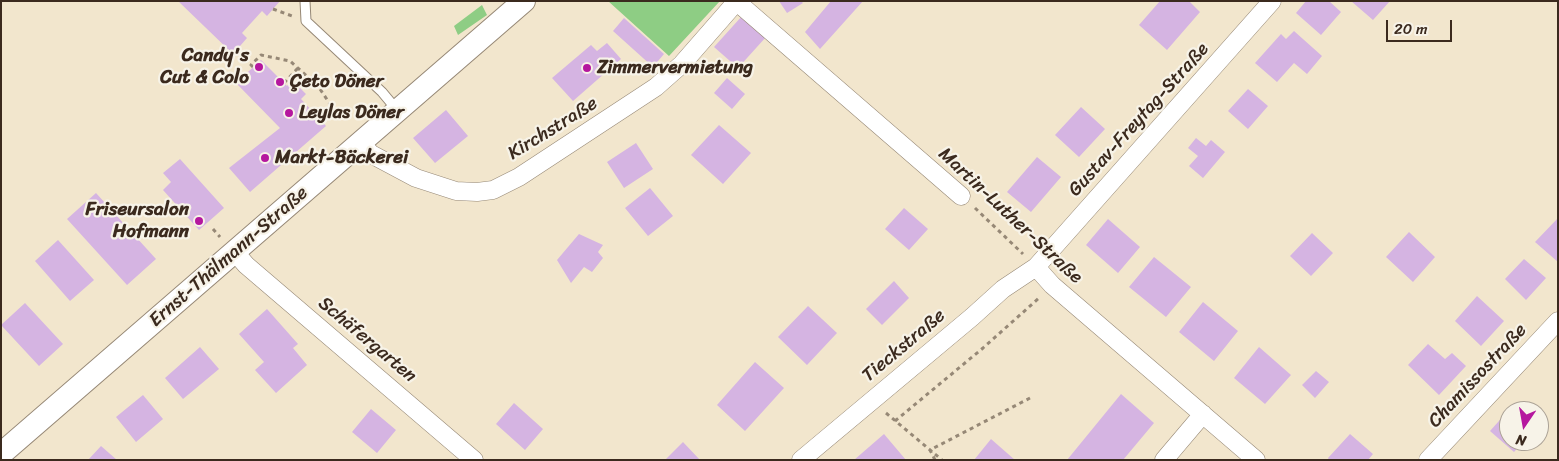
<!DOCTYPE html>
<meta charset="utf-8">
<style>
body{margin:0}
#map{position:relative;width:1559px;height:461px;overflow:hidden;background:#f2e6cd;font-family:Sriracha,sans-serif}
canvas{display:block}
.frame{position:absolute;inset:0;border:2px solid #3b2a1e;pointer-events:none}
.north{position:absolute;left:1499px;top:401px;width:50px;height:50px;box-sizing:border-box;background:#f7f3e8;border:1px solid #aca397;border-radius:50%;rotate:192deg;font-size:14px;font-weight:700;line-height:20px;text-align:center;color:#3b2a1e}
.north::after{content:'';display:block;margin:auto;width:18px;height:22px;background:#b5179e;clip-path:polygon(50% 0,100% 100%,50% 72%,0 100%)}
.scale{position:absolute;left:1386px;top:20px;width:66px;height:22px;box-sizing:border-box;border:2px solid #3b2a1e;border-top:0;padding-left:6px;font-size:15px;line-height:18px;white-space:nowrap;color:#3b2a1e;-webkit-text-stroke:4px #f7f3e8;paint-order:stroke}
</style>
<div id="map">
<canvas width="1559" height="461"></canvas>
<div class="frame"></div>
<div class="north">N</div>
<div class="scale">20 m</div>
</div>
<script>
const g = document.querySelector('canvas').getContext('2d');
g.lineJoin = 'round';
function fillPath(path, color) { g.fillStyle = color; g.fill(path, 'evenodd'); }
const poly = rows => new Path2D(rows.map(r => 'M' + r).join(''));
function trace(path, color, width, dash) { g.strokeStyle = color; g.lineWidth = width; g.lineCap = dash ? 'butt' : 'round'; g.setLineDash(dash || []); g.stroke(path); }
function label(font, color, halo, rows, align = 'center') {
  g.font = font + ' Sriracha,sans-serif'; g.lineWidth = 4.5; g.setLineDash([]); g.textBaseline = 'middle'; g.strokeStyle = halo; g.fillStyle = color; for (const [text, x, y, turn = 0] of rows) {
    g.save(); g.translate(x, y); g.rotate((+turn || 0) * Math.PI / 180); g.textAlign = isNaN(turn) ? turn : align; if (halo) g.strokeText(text, 0, 0); g.fillText(text, 0, 0); g.restore();
  }
}
fillPath(poly([
 [608,1,720,1,669,56],
 [482,5,487,15,458,35,454,26]
]), '#8ecd84');
fillPath(poly([
 [178,1,280,1,267,16,262,11,242,33,247,38,233,54],
 [779,1,801,1,803,3,787,13],
 [831,1,863,1,820,49,805,32],
 [1160,1,1189,1,1200,12,1167,50,1139,25],
 [1306,1,1329,1,1341,12,1321,35,1296,13],
 [1351,1,1390,1,1373,20],
 [742,16,766,37,738,68,714,47],
 [624,18,664,54,653,67,613,31],
 [1294,31,1322,56,1307,74,1294,63,1277,82,1255,63,1281,34,1286,39],
 [607,43,621,59,573,101,552,78,591,45,597,51],
 [261,60,287,86,292,80,306,94,301,99,326,126,250,192,229,168,280,128,236,83],
 [727,78,745,94,732,109,714,93],
 [1248,89,1268,106,1248,129,1228,111],
 [1081,107,1105,129,1079,157,1055,135],
 [446,110,468,136,435,163,413,138],
 [719,125,751,153,723,184,691,155],
 [1196,138,1206,146,1211,140,1225,152,1203,178,1189,166,1198,156,1188,148],
 [636,143,653,169,624,188,607,162],
 [1037,157,1061,177,1031,212,1007,192],
 [180,159,224,208,199,230,163,190,171,182,163,173],
 [650,188,673,216,648,236,625,208],
 [96,193,156,259,127,285,67,219],
 [904,208,928,229,909,250,885,229],
 [1558,218,1558,262,1535,242],
 [1108,219,1140,247,1118,273,1086,245],
 [1409,232,1435,257,1413,282,1386,257],
 [1312,233,1333,253,1311,276,1290,256],
 [579,234,603,245,598,252,603,258,592,272,584,267,571,283,557,260],
 [58,240,94,280,70,301,35,261],
 [1154,257,1191,287,1166,317,1129,287],
 [1524,259,1546,278,1526,300,1505,279],
 [894,281,909,298,882,325,866,309],
 [1477,296,1504,321,1481,346,1455,321],
 [1203,302,1238,331,1214,361,1179,332],
 [25,303,63,344,39,366,1,325],
 [808,306,837,333,807,365,778,337],
 [267,309,298,344,293,348,307,365,276,393,255,370,264,362,239,334],
 [1428,344,1445,359,1452,353,1466,366,1439,395,1408,365],
 [200,347,219,369,183,399,165,378],
 [1259,347,1291,375,1265,404,1234,378],
 [755,362,784,388,745,431,717,405],
 [1316,371,1329,382,1315,398,1302,385],
 [1121,394,1154,423,1123,460,1067,460],
 [143,395,163,419,136,442,116,417],
 [514,403,543,429,525,450,496,424],
 [1515,403,1524,411,1509,411,1509,441,1524,441,1514,452,1490,431],
 [371,409,396,430,377,453,352,432],
 [884,434,906,460,854,460],
 [1350,434,1373,454,1368,460,1329,460,1328,458],
 [991,439,1015,460,974,460],
 [683,442,700,460,665,460],
 [101,446,117,460,88,460]
]), '#d5b4e2');
const service = poly([
 [305,1,306,21,382,92,397,110]
]);
const minor = poly([
 [737,2,961,196],
 [361,143,371,154,416,178,456,191,477,192,493,190,519,177,656,87,682,64,737,1],
 [235,252,246,265,474,460],
 [1036,267,1052,285,1256,460],
 [801,460,972,317,1003,289,1036,267,1272,1],
 [1164,460,1203,414],
 [1428,460,1558,321]
]);
const tertiary = poly([
 [1,454,524,1]
]);
trace(service, '#968876', 11);
trace(minor, '#968876', 19);
trace(tertiary, '#968876', 24);
trace(poly([
 [273,9,292,16],
 [253,67,251,65,261,55,290,61,318,86,342,122],
 [284,83,298,68],
 [975,208,1023,254],
 [213,229,220,237],
 [886,413,942,460],
 [895,421,983,348,1039,298],
 [935,460,930,450,1030,398]
]), '#968876', 3, [4, 4]);
trace(service, '#fff', 9);
trace(minor, '#fff', 18);
trace(tertiary, '#fff', 22);
for (const [x, y, r, color] of [
 [259,67,5,"#b5179e"],
 [587,68,5,"#b5179e"],
 [280,82,5,"#b5179e"],
 [289,113,5,"#b5179e"],
 [265,158,5,"#b5179e"],
 [199,221,5,"#b5179e"]
]) { const dot = new Path2D(); dot.arc(x, y, r, 0, 2 * Math.PI); g.fillStyle = color; g.fill(dot); trace(dot, '#f7f3e8', 2); }
label('bold 19px', '#3b2a1e', '#f7f3e8', [
 ["Candy's",249,56,"right"],
 ["Cut & Colo",249,78,"right"],
 ["Zimmervermietung",597,68],
 ["Çeto Döner",290,82],
 ["Leylas Döner",299,113],
 ["Markt-Bäckerei",275,158],
 ["Friseursalon",189,210,"right"],
 ["Hofmann",189,232,"right"]
], 'left');
label('19px', '#3b2a1e', '#f7f3e8', [
 ["Gustav-Freytag-Straße",1139,120,-48],
 ["Kirchstraße",553,129,-32],
 ["Martin-Luther-Straße",1010,216,43],
 ["Ernst-Thälmann-Straße",229,257,-41],
 ["Schäfergarten",367,340,40],
 ["Tieckstraße",904,346,-40],
 ["Chamissostraße",1478,376,-47]
]);
</script>
